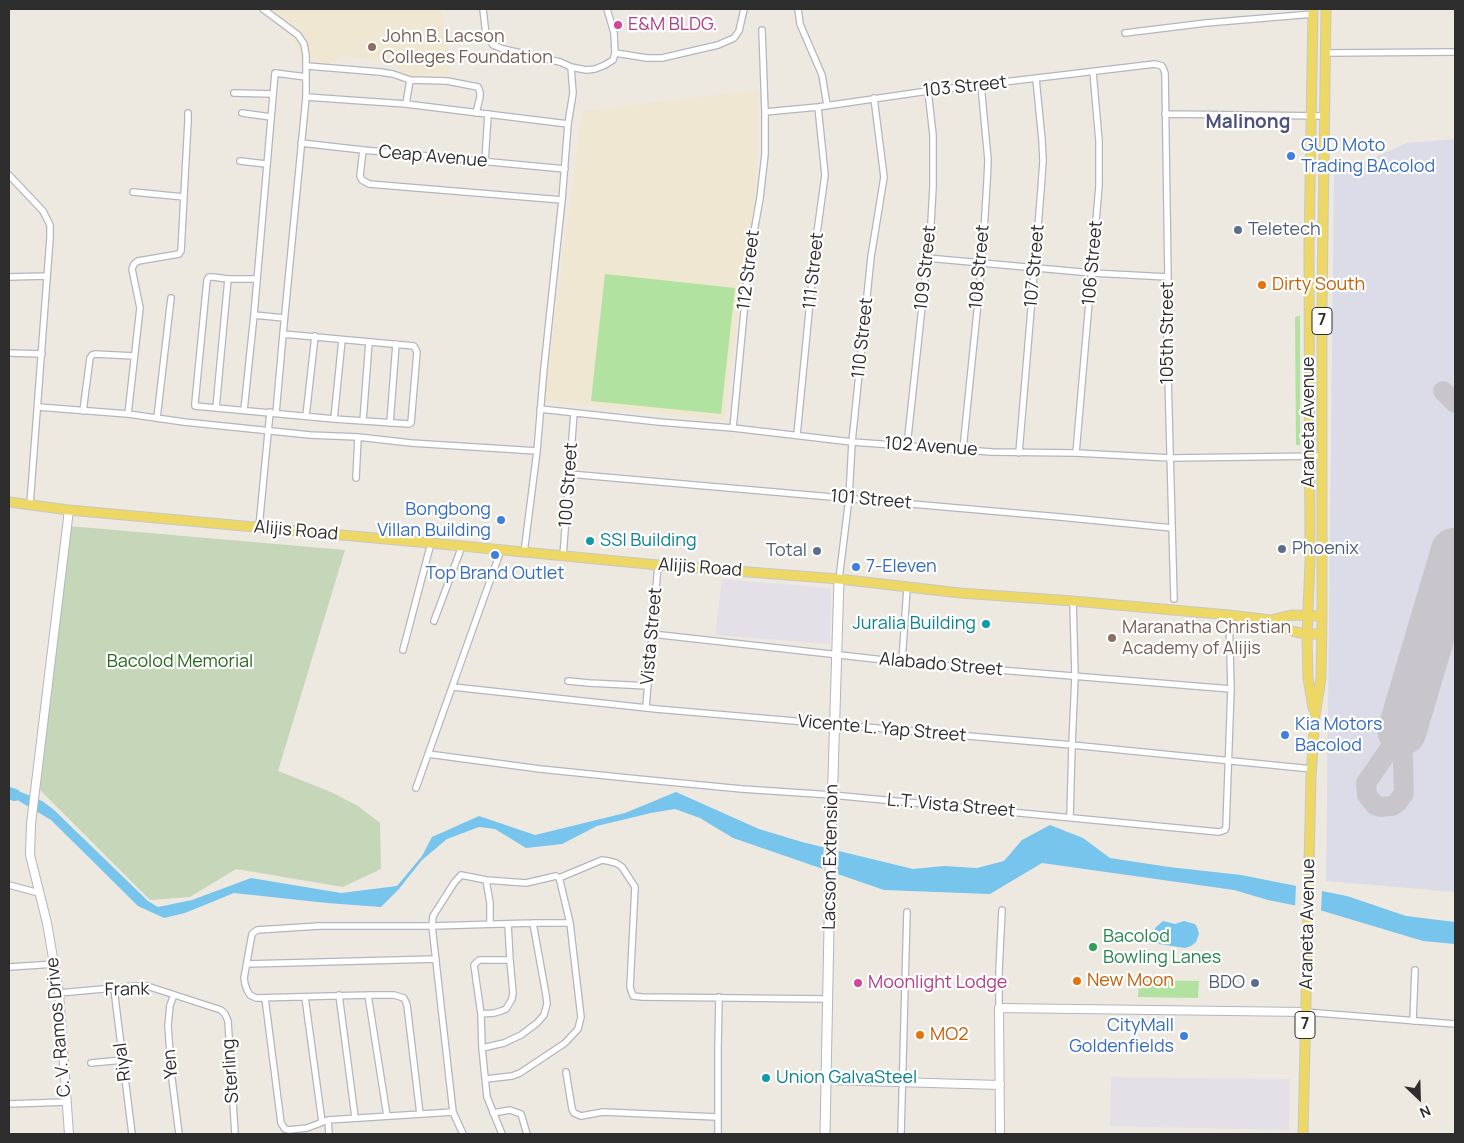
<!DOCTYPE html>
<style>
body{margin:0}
#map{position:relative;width:1464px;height:1143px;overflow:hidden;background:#eee9e0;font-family:Manrope,sans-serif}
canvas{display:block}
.frame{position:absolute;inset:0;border:10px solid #2d2d2d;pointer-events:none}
.north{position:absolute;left:1394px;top:1073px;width:50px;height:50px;-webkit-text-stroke:4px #fff;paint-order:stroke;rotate:156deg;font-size:14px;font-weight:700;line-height:20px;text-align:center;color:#2d2d2d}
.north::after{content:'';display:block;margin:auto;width:18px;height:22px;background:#2d2d2d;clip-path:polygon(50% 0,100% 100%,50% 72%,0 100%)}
</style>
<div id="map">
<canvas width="1464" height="1143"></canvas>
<div class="frame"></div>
<div class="north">N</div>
</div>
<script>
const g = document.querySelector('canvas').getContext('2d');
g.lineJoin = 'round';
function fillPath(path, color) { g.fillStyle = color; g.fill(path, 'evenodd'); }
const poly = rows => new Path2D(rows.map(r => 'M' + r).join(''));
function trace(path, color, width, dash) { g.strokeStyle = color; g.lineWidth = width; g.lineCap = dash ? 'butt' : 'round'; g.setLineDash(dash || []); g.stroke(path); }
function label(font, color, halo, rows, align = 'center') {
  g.font = font + ' Manrope,sans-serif'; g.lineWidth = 4.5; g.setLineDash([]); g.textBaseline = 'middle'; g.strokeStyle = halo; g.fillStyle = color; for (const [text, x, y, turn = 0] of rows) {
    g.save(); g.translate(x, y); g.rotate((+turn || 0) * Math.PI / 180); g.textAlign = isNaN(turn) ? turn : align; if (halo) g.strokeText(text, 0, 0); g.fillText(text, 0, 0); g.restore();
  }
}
fillPath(poly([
 [722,579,831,588,830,644,715,635],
 [1111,1077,1290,1079,1289,1130,1110,1126]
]), '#e3e0e7');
fillPath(poly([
 [260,9,440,9,443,14,450,63,448,78,442,76,426,75,403,80,395,61,342,56,324,68,304,65,292,38,270,20],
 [758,90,757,160,754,202,724,420,544,401,582,111]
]), '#efe7d1');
fillPath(poly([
 [1455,139,1455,892,1326,881,1334,175,1407,143]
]), '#dbdce7');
fillPath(poly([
 [605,274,735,288,721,414,591,401],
 [1300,316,1300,445,1296,445,1295,317],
 [1139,980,1199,981,1198,998,1138,997]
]), '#b1e29f');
fillPath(poly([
 [69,526,345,550,278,771,331,792,358,806,380,823,381,869,343,887,236,869,190,897,150,900,40,790]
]), '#c5d7b8');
fillPath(poly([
 [21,792,42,801,53,809,148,901,158,907,192,900,251,878,341,893,397,886,422,856,432,837,479,816,535,835,625,813,676,792,759,829,802,842,913,869,944,866,977,868,1004,861,1022,840,1050,825,1083,838,1110,858,1169,867,1241,875,1347,896,1406,916,1455,922,1455,944,1423,941,1323,911,1268,900,1234,890,1042,863,990,894,884,890,733,838,700,818,675,809,651,813,597,826,562,844,526,848,495,829,479,827,447,839,422,860,399,889,381,907,327,903,234,893,185,913,164,918,138,906,51,820,19,801,15,795],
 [1163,921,1175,924,1184,921,1195,924,1197,927,1199,934,1196,942,1191,946,1185,948,1159,944,1154,937,1155,928]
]), '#77c4ec');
fillPath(poly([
 [824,845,839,848,837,875,822,871],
 [1296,884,1322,889,1321,913,1295,908]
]), '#eee9e0');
trace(poly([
 [9,793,15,795]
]), '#77c4ec', 12);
trace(poly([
 [1443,391,1455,403],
 [1402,731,1404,793,1397,803,1392,806,1380,807,1375,805,1367,795,1366,783,1402,731]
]), '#c8c6cb', 20);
trace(poly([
 [1402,731,1455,552]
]), '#c8c6cb', 49);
const minor = poly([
 [263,9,298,35,304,44,306,55,306,97,283,334,276,413],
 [483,9,486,35,493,45,503,49,560,62,571,67,586,70,595,69,605,65,613,60,615,53,614,33,607,9],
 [798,9,800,24,822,75,827,105],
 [1125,33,1206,23,1313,14],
 [615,53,647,58,662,58,718,45,734,38,739,31,744,9],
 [1326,53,1455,52],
 [307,66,380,72,393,74,410,80,447,81,478,87,480,92,480,97,476,113],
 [234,93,273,94],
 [306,97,406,104,568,124],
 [406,104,410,80],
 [765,112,818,107,928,91,1155,64,1162,66,1165,73,1168,277,1167,339,1174,599],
 [242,113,271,117],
 [1165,114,1324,116],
 [301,143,363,150,565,169],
 [363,150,360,176,362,180,369,184,562,200],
 [240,161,266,164],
 [485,162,488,114],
 [9,175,43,211,50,225,50,238,30,504],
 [133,192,184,197],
 [927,258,1092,273,1168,277],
 [9,277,47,276],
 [257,279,228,279,213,277,209,277,207,280,195,403,195,406,334,419,409,424,411,423,417,352,414,346,283,334],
 [254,315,284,318],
 [9,353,42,354],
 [38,407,128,414,184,422,310,435,358,437,411,443,537,451],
 [216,408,228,279],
 [540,409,659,422,733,428,852,442,992,452,1076,453,1171,458,1323,456],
 [244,410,254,315,275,73,306,77],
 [83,411,90,358,92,355,95,354,134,356],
 [128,414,140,308,132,269,134,264,138,261,179,254,181,251,188,121,188,113],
 [306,416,315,336],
 [157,418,171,298],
 [334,419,342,340],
 [363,421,369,342],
 [390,423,396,344],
 [733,428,749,260,760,198,765,154,765,112,762,30],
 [797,435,816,240,825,175,818,107],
 [907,446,931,223,933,187,933,135,928,91],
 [963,449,982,263,987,182,988,160,981,85],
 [1019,453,1041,190,1043,161,1042,140,1036,79],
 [1076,453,1099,186,1099,141,1093,72],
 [569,474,1060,517,1172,528],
 [356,478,358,437],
 [259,527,270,412],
 [524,553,537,451,544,368,562,200,568,124,573,93,571,67],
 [563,556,574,413],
 [839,579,849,498,852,442,871,257,884,177,874,98],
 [434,621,462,546],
 [652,634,902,662,1231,689],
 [403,650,431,543],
 [902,662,907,588],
 [568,681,589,683,648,686],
 [453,687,656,709,1072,745,1312,769],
 [646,707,658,565],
 [428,754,540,769,638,779,742,789,832,795,1219,832,1225,830,1226,827,1231,689,1229,615],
 [416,788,501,550],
 [1070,817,1072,745,1075,676,1073,601],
 [559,878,602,860,608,861,616,863,622,867,635,887,630,987,633,996,642,997,827,999],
 [486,880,490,903,490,924],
 [9,885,39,893],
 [247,964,436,959],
 [9,967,55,964],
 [114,989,132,1134],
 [59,993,136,986,147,986,221,1010,225,1014,228,1021,235,1134],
 [174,995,170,1005,168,1026,172,1079,179,1134],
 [339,995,355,1117],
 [368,995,387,1116],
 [305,997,322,1122],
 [265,998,281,1123,285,1129,289,1130,307,1128,328,1120,453,1112],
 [999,1008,999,971,1002,910],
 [1305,1012,1455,1024],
 [481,1014,494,1013,501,1011,506,1009,512,999,513,993,510,960,508,924],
 [1413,1021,1415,970],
 [482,1048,504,1043,521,1035,537,1023,544,1015,547,1004,546,995,533,923],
 [91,1063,123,1060],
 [566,1072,572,1109,574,1113,581,1116,603,1112,717,1117],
 [9,1104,66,1102],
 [493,1113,510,1110,521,1114,527,1134],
 [420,1114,407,1005,404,998,394,995,368,995,256,998,250,995,247,990,245,984,244,978,252,934,257,930,319,926,432,926,533,923,570,923],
 [328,1120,329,1134],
 [463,1134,453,1112,432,926,433,916,454,883,461,875,486,880,526,883,556,876,559,878,560,881,570,923,581,1017,578,1029,565,1043,520,1073,512,1076,486,1079],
 [502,1134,487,1097,482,1048,481,1014,474,965,479,960,510,960],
 [718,1134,718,1048,719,997],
 [901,1134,907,912]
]);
const tertiary = poly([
 [69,510,31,824,30,855,47,923,59,993,69,1134],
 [826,1080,1000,1085],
 [1000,1134,999,1008,1305,1012]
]);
const secondary = poly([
 [825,1134,830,875,839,579]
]);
const primary = poly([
 [1313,9,1309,246,1310,562,1307,634,1308,678,1313,708],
 [9,502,69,510,462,546,658,565,839,579,960,593,1073,601,1229,615,1271,620,1280,626,1295,632,1307,634,1322,634],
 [1271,620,1291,615,1322,616],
 [1303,1134,1311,777,1315,715,1321,678,1322,616,1322,304,1326,9]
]);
trace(minor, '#b3b5c0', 8);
trace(tertiary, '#b3b5c0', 10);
trace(secondary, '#b3b5c0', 11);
trace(primary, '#c8c8c8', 11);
trace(minor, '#fff', 5.5);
trace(tertiary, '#fff', 8);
trace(secondary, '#fff', 9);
trace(primary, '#edd866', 9);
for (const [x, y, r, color] of [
 [618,25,5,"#d1479c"],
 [372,47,5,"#8d6e63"],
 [1291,156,5,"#3f7fe0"],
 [1238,230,5,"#5c6f8a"],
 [1262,285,5,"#e8710a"],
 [501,520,5,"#3f7fe0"],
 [590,541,5,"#0f9aa8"],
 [1282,549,5,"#5c6f8a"],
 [817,551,5,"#5c6f8a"],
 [495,555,5,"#3f7fe0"],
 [856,567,5,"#3f7fe0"],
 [986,624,5,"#0f9aa8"],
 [1112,638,5,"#8d6e63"],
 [1285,735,5,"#3f7fe0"],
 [1093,947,5,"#2e9e5b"],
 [1077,981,5,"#e8710a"],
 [858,983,5,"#d1479c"],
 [1255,983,5,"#5c6f8a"],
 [920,1035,5,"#e8710a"],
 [1184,1036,5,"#3f7fe0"],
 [766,1078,5,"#0f9aa8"]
]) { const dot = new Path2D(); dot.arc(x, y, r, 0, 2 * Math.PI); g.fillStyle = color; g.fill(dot); trace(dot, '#fff', 2); }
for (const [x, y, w] of [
 [1322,321,20],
 [1305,1025,20]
]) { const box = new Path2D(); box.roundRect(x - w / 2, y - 13.5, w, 27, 4); g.fillStyle = '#fff'; g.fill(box); trace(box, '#2d2d2d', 1); }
label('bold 16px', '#2d2d2d', null, [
 ["7",1322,321],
 ["7",1305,1025]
]);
label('18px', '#b23c85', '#fff', [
 ["E&M BLDG.",628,25],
 ["Moonlight Lodge",868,983]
], 'left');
label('18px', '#785e54', '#fff', [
 ["John B. Lacson",382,37],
 ["Colleges Foundation",382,58],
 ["Maranatha Christian",1122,628],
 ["Academy of Alijis",1122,649]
], 'left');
label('18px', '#2d2d2d', '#fff', [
 ["103 Street",965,87,-6],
 ["Ceap Avenue",433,157,5],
 ["106 Street",1093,263,-85],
 ["107 Street",1035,266,-85],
 ["108 Street",980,267,-85],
 ["109 Street",926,268,-84],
 ["112 Street",749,270,-83],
 ["111 Street",814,271,-84],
 ["105th Street",1168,333,-90],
 ["110 Street",863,338,-84],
 ["Araneta Avenue",1309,422,-90],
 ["102 Avenue",931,447,4],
 ["100 Street",569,485,-86],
 ["101 Street",871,500,5],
 ["Alijis Road",296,531,5],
 ["Alijis Road",700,568,4],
 ["Vista Street",652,636,-85],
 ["Alabado Street",941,665,5],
 ["Vicente L. Yap Street",882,729,5],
 ["L.T. Vista Street",951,806,5],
 ["Lacson Extension",831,857,-89],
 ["Araneta Avenue",1308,924,-89],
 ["Frank",127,990,-1],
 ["C. V. Ramos Drive",59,1027,-95],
 ["Riyal",123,1062,-97],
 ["Yen",171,1064,-95],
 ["Sterling",231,1071,-94]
]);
label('18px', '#366cbe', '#fff', [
 ["GUD Moto",1301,146],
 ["Trading BAcolod",1301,167],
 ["Bongbong",491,510,"right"],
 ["Villan Building",491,531,"right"],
 ["7-Eleven",866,567],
 ["Top Brand Outlet",495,574,"center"],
 ["Kia Motors",1295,725],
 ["Bacolod",1295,746],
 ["CityMall",1174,1026,"right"],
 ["Goldenfields",1174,1047,"right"]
], 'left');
label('18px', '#4e5e75', '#fff', [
 ["Teletech",1248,230],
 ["Phoenix",1292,549],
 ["Total",807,551,"right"],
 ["BDO",1245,983,"right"]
], 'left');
label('18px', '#c56008', '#fff', [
 ["Dirty South",1272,285],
 ["New Moon",1087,981],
 ["MO2",930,1035]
], 'left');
label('18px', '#0d838f', '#fff', [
 ["SSI Building",600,541],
 ["Juralia Building",976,624,"right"],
 ["Union GalvaSteel",776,1078]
], 'left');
label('18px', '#276a1d', '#fff', [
 ["Bacolod Memorial",180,662]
]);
label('18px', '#27864d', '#fff', [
 ["Bacolod",1103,937],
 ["Bowling Lanes",1103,958]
], 'left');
label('bold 19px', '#4e537d', '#fff', [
 ["Malinong",1248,123]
]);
</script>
